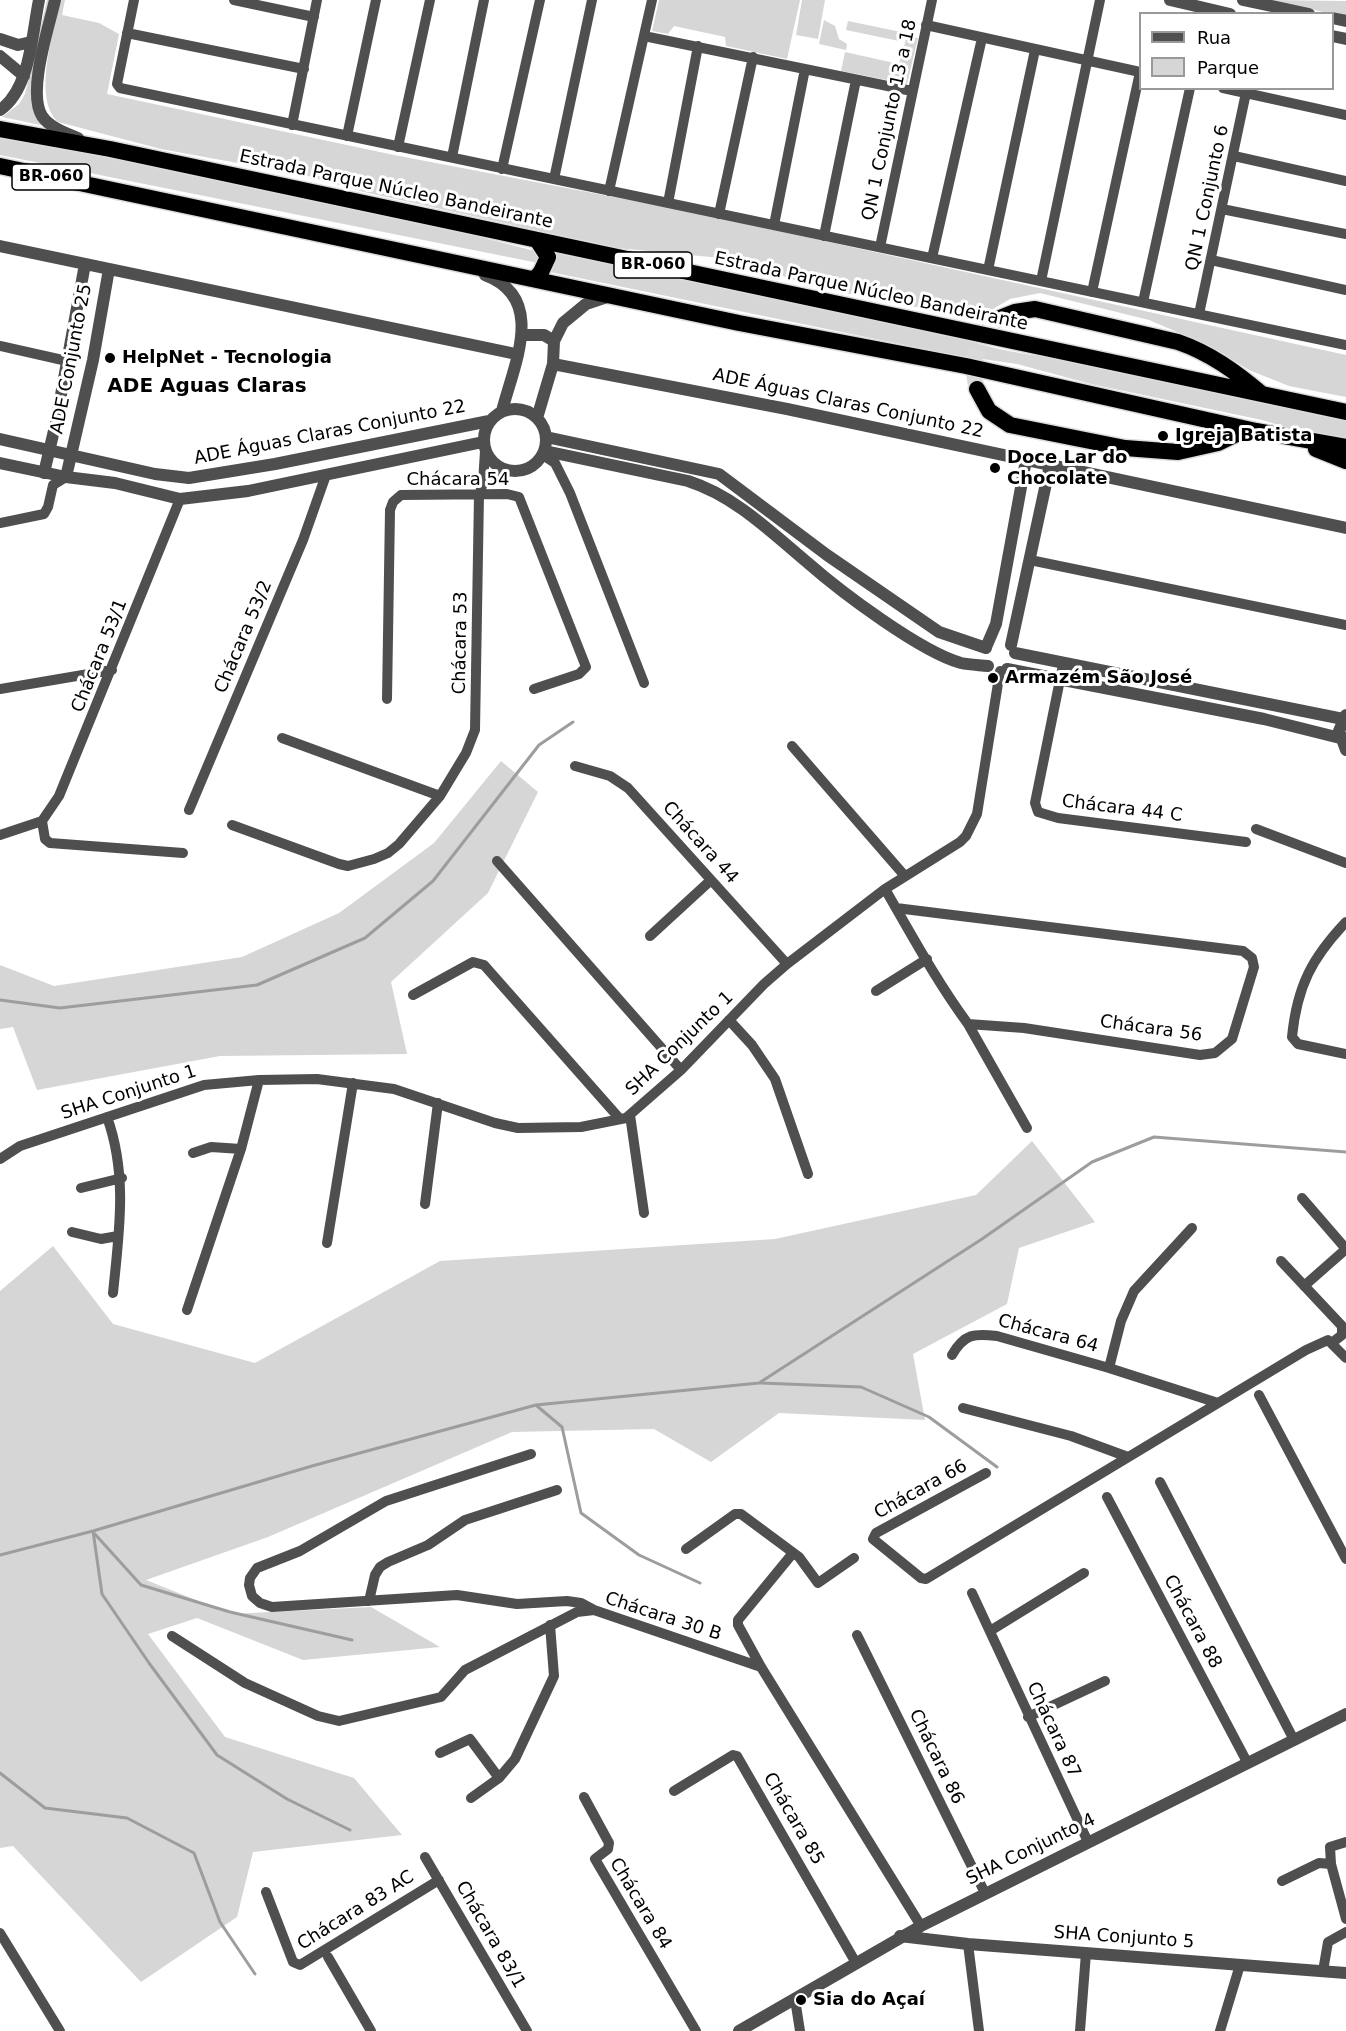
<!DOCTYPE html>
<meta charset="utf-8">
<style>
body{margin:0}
#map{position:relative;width:1346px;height:2031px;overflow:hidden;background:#fff;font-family:"DejaVu Sans",sans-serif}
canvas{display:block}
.legend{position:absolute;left:1139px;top:12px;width:195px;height:78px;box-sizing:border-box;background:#fff;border:2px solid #999;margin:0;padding:8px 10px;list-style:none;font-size:18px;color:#000}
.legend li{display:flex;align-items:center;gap:12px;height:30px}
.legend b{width:30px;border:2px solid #999}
</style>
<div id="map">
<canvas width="1346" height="2031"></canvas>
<ul class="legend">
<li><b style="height:8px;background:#4f4f4f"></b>Rua</li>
<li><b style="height:16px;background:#d6d6d6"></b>Parque</li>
</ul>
</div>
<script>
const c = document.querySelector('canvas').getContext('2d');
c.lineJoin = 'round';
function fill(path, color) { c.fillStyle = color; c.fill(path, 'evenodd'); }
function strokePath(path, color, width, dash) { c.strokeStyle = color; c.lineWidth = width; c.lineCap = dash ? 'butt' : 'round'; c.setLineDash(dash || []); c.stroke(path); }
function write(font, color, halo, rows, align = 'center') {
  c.font = font + ' "DejaVu Sans",sans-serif'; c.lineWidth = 6; c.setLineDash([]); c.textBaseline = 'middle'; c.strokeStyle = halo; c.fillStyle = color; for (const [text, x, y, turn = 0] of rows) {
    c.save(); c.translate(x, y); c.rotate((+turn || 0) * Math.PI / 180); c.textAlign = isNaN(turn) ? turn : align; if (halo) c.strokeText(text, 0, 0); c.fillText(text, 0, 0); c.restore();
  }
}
fill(new Path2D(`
 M47 0H52L37 73 45 126 2 117 19 104 25 94Z
 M60 0H65L62 15 99 23 119 34 107 94 394 155 682 210 1346 355V397L1289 386 1249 370 1210 346 1149 320 1040 293 1010 299 976 319 841 292 790 279 769 270 721 258 617 248 364 192 308 176 161 149 58 122C32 97 54 33 60 0Z
 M659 0H800L787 59 726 46 725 37 674 26 668 34 652 31Z
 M802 0H825L818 39 796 35Z
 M1269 0 1346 1V17Z
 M824 20 835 26 839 39 847 44 846 50 819 44Z
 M848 21 901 32 899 41 846 30Z
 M907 36 918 38 907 84 841 71 845 52 899 64Z
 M0 133 401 217 535 251 539 253 538 263 0 155Z
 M554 251 952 334C1000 355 1056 357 1108 365 1188 377 1267 396 1346 411V445L1262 420 1091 384 1017 364 948 354 550 272 555 262Z
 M501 761 538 792 488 893 391 982 407 1054 220 1056 37 1090 13 1027 0 1029V965L54 986 242 957 339 913 434 843Z
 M1032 1141 1095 1222 1019 1248 1007 1304 913 1354 925 1420 779 1413 711 1462 654 1429 512 1432 268 1537 146 1580 231 1614 371 1607 440 1647 303 1660 197 1618 148 1634 225 1737 354 1778 402 1835 253 1852 237 1917 141 1982 13 1846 0 1848V1291L53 1246 113 1324 255 1363 440 1261 775 1239 976 1195Z`), '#d6d6d6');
strokePath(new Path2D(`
 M0 1000 60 1008 257 985 365 938 433 881 539 745 573 722
 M761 1383 861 1387 929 1417 997 1467
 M537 1406 562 1427 581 1513 639 1555 700 1583
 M93 1531 102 1594 149 1663 217 1755 287 1799 350 1830
 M93 1532 141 1585 230 1612 352 1640
 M0 1555 93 1531 312 1466 536 1405 759 1383 982 1239 1092 1162 1154 1137 1346 1152
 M0 1773 45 1808 127 1818 194 1853 220 1922 255 1974`), '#9d9d9d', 3);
strokePath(new Path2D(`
 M977 389C969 361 977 336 1000 318`), '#d9d9d9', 16, [16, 8]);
const trunk = new Path2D(`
 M0 129 110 149 1346 412
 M0 166 739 323 966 366 1256 431 1346 447
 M535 279 541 272 548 257 537 240
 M1000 318 1015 312 1035 309 1178 342C1210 353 1236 372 1262 394
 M977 389 989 411 1010 425 1125 448 1178 452 1218 443 1247 429
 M1316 449 1346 461`);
strokePath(trunk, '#dbdbdb', 19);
strokePath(new Path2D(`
 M134 0 117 84 120 88 1346 345
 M234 0 314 17
 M926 25 1140 72
 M127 33 304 69
 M644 36 912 91
 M1223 88 1346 115
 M292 125 317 0
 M347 136 376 0
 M398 147 430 0
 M1234 156 1346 181
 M452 157 484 0
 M502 169 540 0
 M554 179 592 0
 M609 191 652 0
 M668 203 698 46
 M1222 209 1346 234
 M719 214 753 57
 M774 225 805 69
 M824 236 856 80
 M880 247 932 0
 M932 258 982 38
 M1211 260 1346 290
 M988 270 1035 50
 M1041 281 1100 0
 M1092 292 1140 72
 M1143 302 1190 88
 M1199 314 1247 88
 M0 346 67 361
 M543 455 555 463 570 493 644 683
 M483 483 510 471
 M0 523 44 514 48 507 53 485 66 477
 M1030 560 1346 625
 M1063 665 1035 803 1038 812 1058 818 1246 842
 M0 689 112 670
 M387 699 390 510 393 502 401 495 507 494 519 497 586 667 579 674 534 689
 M282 738 440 796
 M792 746 904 875
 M575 766 610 776 628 788 787 964
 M189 810 303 540 326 475
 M42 821 59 796 180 499
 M42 821 45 839 50 843 183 853
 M232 825 339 864 348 866 374 859 388 853 399 844 440 796 466 753 475 730 479 495 483 483 485 451
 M1256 829 1346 863
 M0 835 42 821
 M497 861 681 1070
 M885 889C911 934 937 982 968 1024L1024 1028 1200 1055 1215 1053 1232 1039 1254 967 1252 958 1243 951 896 908
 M1346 922C1312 958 1297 986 1292 1037L1298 1044 1346 1054
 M650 936 711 880
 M876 991 927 959
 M413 995 473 962 484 965 620 1119
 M729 1020 752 1045 775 1079 808 1174
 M968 1024 1027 1128
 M630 1115 644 1213
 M107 1117C128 1175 119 1233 113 1293
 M193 1153 211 1147 241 1149
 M0 1159 20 1146 204 1085 259 1080 317 1079 394 1089 495 1123 518 1128 581 1127 626 1118 681 1070 764 984 787 964 885 889 960 842 966 836 977 814 1000 671
 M81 1188 122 1178
 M1302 1198 1346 1249 1304 1286
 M425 1204 438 1103
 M72 1232 101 1239 118 1236
 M327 1243 353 1083
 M1281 1261 1342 1326V1335L1333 1342
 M187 1310 241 1149 259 1080
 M952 1355C964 1334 974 1333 997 1336L1109 1368 1218 1403
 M1109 1368 1121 1321 1134 1291 1192 1228
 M1259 1395 1346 1559
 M963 1408 1071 1436 1128 1457
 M531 1454 386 1501 300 1551 257 1568 250 1578 249 1585 252 1596 260 1603 272 1607 457 1595 517 1604 567 1601 581 1603 594 1610
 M986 1473 876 1533 873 1539 921 1578 926 1579 1306 1350 1328 1340 1346 1358
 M1160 1482 1294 1740
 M1107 1497 1247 1762
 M686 1549 735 1514H741L799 1557 818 1583 854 1558
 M793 1553 738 1620V1625L761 1667 921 1926
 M972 1593 1088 1842
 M369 1601 375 1575 380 1567 388 1562 428 1545 465 1520 557 1490
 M990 1631 1084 1573
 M857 1635 985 1893
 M172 1636 245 1683 318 1716 339 1721 441 1697 465 1670 577 1612 594 1610 761 1667
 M1028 1717 1105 1681
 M440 1753 470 1739 499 1778
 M674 1791 733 1755 737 1756 856 1963
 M584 1797 609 1843 608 1849 595 1859 696 2031
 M471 1798 499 1778 515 1759 554 1676 550 1625
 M425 1857 527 2031
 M1331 1864 1330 1847 1346 1842
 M1282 1881 1319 1863 1331 1864 1346 1919
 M266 1892 293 1962 300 1965 439 1880
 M0 1933 60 2031
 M968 1944 979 2031
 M328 1957 371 2031
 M1323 1971 1328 1942 1346 1932
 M795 1999 800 2031
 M1080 2031 1086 1953
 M1220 2031 1240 1965`), '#4f4f4f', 10);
strokePath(new Path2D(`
 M55 0C49 27 27 92 42 116 49 127 65 133 78 138
 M1170 0 1230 14
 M1243 0 1309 14
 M1332 18 1346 21
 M1332 36 1346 39
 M0 39 18 45 31 42
 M0 56 24 76
 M0 110C30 90 32 34 39 0
 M0 246 516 354
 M485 275C547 298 514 364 502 411
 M522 335H544L554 341
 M553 364 787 409 1346 528
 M484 440a31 31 0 1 1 62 0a31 31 0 1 1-62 0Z
 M537 418 553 364 554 341 563 323 586 304 610 296
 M546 437 719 474 827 555 939 632 986 648
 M0 439 155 474 189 478 275 464 489 421
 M545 451 688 481C735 496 771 532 808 563 841 592 921 652 961 663 970 665 980 665 988 666
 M0 463 66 477 115 483 180 499 248 491 483 442
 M44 473 56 422 85 264
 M66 477 93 360 109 269
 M987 645 996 624 1026 460
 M1011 645 1050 465
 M1015 653 1343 719
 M1007 669 1264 719 1340 738
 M1346 715 1339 731 1346 750
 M900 1936 968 1944 1346 1973
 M739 2031 921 1926 1346 1714`), '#4f4f4f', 12);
strokePath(trunk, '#000', 16);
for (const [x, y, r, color] of [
 [110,358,6,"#000"],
 [1163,436,6,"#000"],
 [995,468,6,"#000"],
 [993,678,6,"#000"],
 [801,2000,6,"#000"]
]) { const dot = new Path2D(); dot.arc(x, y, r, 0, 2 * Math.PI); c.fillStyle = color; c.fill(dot); strokePath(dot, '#fff', 2); }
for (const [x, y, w] of [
 [51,177,78],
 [653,265,78]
]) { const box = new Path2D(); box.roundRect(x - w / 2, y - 13, w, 26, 4.5); c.fillStyle = '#fff'; c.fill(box); strokePath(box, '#000', 1.5); }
write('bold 16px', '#000', null, [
 ["BR-060",51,177],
 ["BR-060",653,265]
]);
write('18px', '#000', '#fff', [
 ["QN 1 Conjunto 13 a 18",890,120,-78],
 ["Estrada Parque Núcleo Bandeirante",396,190,12],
 ["QN 1 Conjunto 6",1208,198,-78],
 ["Estrada Parque Núcleo Bandeirante",871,292,12],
 ["ADE Conjunto 25",72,359,-79],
 ["ADE Águas Claras Conjunto 22",848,404,12],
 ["ADE Águas Claras Conjunto 22",330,433,-11],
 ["Chácara 54",458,480],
 ["Chácara 53/2",244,637,-67],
 ["Chácara 53",461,643,-89],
 ["Chácara 53/1",100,656,-68],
 ["Chácara 44 C",1122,809,7],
 ["Chácara 44",700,843,48],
 ["Chácara 56",1151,1029,8],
 ["SHA Conjunto 1",680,1044,-44],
 ["SHA Conjunto 1",129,1093,-18],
 ["Chácara 64",1048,1334,15],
 ["Chácara 66",921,1490,-29],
 ["Chácara 30 B",663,1617,18],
 ["Chácara 88",1192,1622,62],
 ["Chácara 87",1053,1730,65],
 ["Chácara 86",936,1757,64],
 ["Chácara 85",793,1819,60],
 ["SHA Conjunto 4",1031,1850,-26],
 ["Chácara 84",640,1904,59],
 ["Chácara 83 AC",356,1911,-32],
 ["Chácara 83/1",490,1935,60],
 ["SHA Conjunto 5",1124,1938,4]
]);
write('bold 18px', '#000', '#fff', [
 ["HelpNet - Tecnologia",122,358],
 ["Igreja Batista",1175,436],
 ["Doce Lar do",1007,458],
 ["Chocolate",1007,479],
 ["Armazém São José",1005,678],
 ["Sia do Açaí",813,2000]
], 'left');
write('bold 20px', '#000', '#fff', [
 ["ADE Aguas Claras",207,387]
]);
</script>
